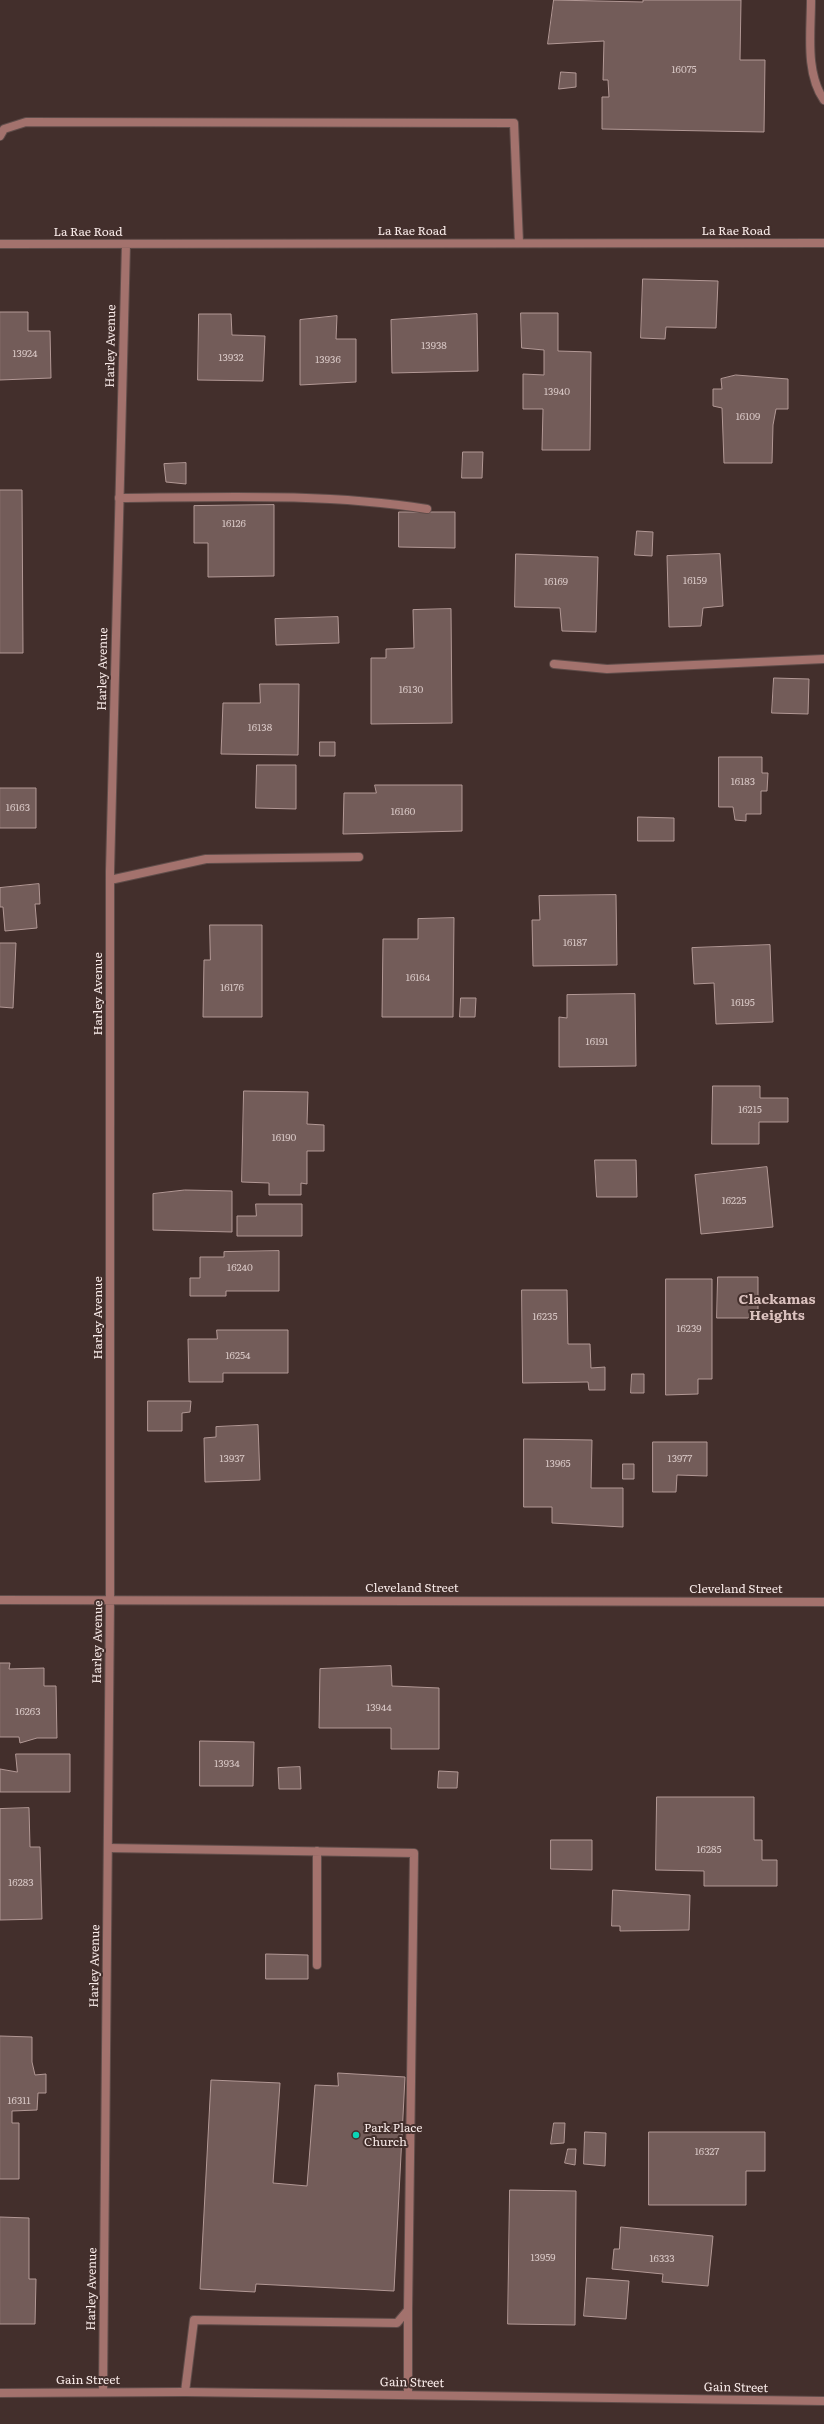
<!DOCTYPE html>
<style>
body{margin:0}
canvas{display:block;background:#432f2c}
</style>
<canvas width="824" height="2424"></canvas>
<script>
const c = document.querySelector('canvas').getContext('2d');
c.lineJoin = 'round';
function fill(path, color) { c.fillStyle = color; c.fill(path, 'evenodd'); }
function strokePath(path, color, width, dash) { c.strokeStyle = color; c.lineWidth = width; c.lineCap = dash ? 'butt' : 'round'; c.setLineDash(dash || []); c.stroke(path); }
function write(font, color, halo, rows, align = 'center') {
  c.font = font + ' Literata,serif'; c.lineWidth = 4; c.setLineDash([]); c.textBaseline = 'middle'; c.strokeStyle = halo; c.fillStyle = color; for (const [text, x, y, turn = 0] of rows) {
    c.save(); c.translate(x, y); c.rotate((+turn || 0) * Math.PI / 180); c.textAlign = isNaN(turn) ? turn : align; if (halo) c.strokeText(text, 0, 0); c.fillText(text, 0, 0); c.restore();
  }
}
const building = new Path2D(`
 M554 0 643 2V0H741L740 60H765L764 132 602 129V97H609L608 80H603L604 41 548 44Z
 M561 72 576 73V87L559 89Z
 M643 279 718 281 716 328 666 327 665 339 641 338Z
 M0 312H28V331H50L51 378 0 380Z
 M521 313H558V351L591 352 590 450H542L543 409H523V374L544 375V350L522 348Z
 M199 314H231L232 335 265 336 263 381 198 380Z
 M477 314 478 371 392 373 391 320Z
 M337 316 336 339H356V382L300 385V320Z
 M736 375 788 379V409H776L773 425 772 463H724L722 408 713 406V389H722L721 379Z
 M463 452H483L482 478H462Z
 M186 463V484L166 482 164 464Z
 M0 490H22L23 653H0Z
 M274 505V576L208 577V543H194V506Z
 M399 512H455V548L399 547Z
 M637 531 653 532 652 556 635 555Z
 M516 554 598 557 596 632 562 631 560 608 515 607Z
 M720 554 723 606 703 608 701 626 669 627 667 556Z
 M451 609 452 723 371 724V658H386V649L414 648 413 610Z
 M338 617 339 643 276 645 275 619Z
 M774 678 809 679 808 714 772 713Z
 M260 684H299L298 755 221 754 223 703H260Z
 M320 742H335V756H320Z
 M719 757H762V773H768L767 791H761V814H746V821L735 820 733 807H719Z
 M257 765H296V809L256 808Z
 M375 785H462V831L343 834 344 793H376Z
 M0 788H36V828H0Z
 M638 817 674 818V841H638Z
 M39 884 40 904H35L37 928 5 931 3 907H0V888Z
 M616 895 617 965 533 966 532 920H540L539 896Z
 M454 918 453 1017H382L383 939H418V919Z
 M210 925H262V1017H203L204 960H210Z
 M0 943H16L13 1008 0 1007Z
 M770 945 773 1022 716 1024 714 983 694 984 692 948Z
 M635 994 636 1066 559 1067V1017L567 1018V995Z
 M461 998H476L475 1017H460Z
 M713 1086H760V1098H788V1122H759V1144H712Z
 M244 1091 308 1092 307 1124 324 1125V1151H307V1184L301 1183V1195H269V1183L242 1182Z
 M595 1160H636L637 1197H597Z
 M767 1167 773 1227 701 1234 695 1175Z
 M185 1190 232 1191V1232L153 1230V1194Z
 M256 1204H302V1236H237V1216H256Z
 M279 1251V1291H226V1296H190V1278H200V1257H224V1252Z
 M718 1277H758V1318H717Z
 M666 1279H712V1379H698V1394L666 1395Z
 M522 1290H567L568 1344H590L591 1368 605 1367V1390H589L588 1382 523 1383Z
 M217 1330H288V1373H223V1382H189L188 1339H217Z
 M632 1374H644V1393H631Z
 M148 1401H191L190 1412 182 1413V1431H148Z
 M258 1425 260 1480 205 1482 204 1438 216 1437V1427Z
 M524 1439 592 1440 591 1488H623V1527L552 1523V1507H524Z
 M653 1442H707V1476L677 1475 676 1492H653Z
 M623 1464H634V1479H623Z
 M0 1663H10L9 1669 44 1668V1686H56L57 1738H37L20 1743 19 1737H0Z
 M391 1666 392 1686 439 1688V1749H391V1728H319L320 1669Z
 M200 1741 254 1742 253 1786H200Z
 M16 1754H70V1792H0V1769L17 1772Z
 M300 1767 301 1789H279L278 1768Z
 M439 1771 458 1772 457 1788H438Z
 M657 1797H754V1840H762V1860H777V1886H704V1871L656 1870Z
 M29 1808 30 1847H40L42 1919 0 1920V1809Z
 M551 1840H592V1870L551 1869Z
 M613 1890 690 1895 689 1930 620 1931V1926H612Z
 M266 1954 308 1955V1979H266Z
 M0 2036 32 2037V2062L35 2075 46 2074V2093H38L37 2110 12 2111V2123H19V2179H0Z
 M338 2073 405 2077 394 2291 256 2284 255 2292 200 2289 211 2080 280 2083 273 2183 307 2186 315 2085 338 2086Z
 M554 2123H565L564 2143 551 2144Z
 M585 2132 606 2133 605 2166 584 2164Z
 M649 2132H765V2171H746V2205H649Z
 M568 2149H576L575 2165 565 2163Z
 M510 2190 576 2191 575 2325 508 2324Z
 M0 2217 29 2218V2279H36L35 2324H0Z
 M621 2227 713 2236 708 2286 662 2282 663 2274 612 2269 614 2249H619Z
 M587 2278 629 2281 626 2319 584 2316Z`);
fill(building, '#735c59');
strokePath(building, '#b29895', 1);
const service = new Path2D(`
 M811 0C811 32 805 73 824 100
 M0 136 4 129 26 122 514 123 519 243
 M119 498C222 497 326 493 427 509
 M554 664 607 669 824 659
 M110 880 206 859 359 857
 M108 1848 414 1853 408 2310 397 2323 194 2320 185 2392
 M317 1965V1851
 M408 2395V2310`);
const minor = new Path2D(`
 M0 244 824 243
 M0 1600 824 1602
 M103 2392 110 1599V871L126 244
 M0 2393 185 2392 824 2401`);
strokePath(service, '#604d4a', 10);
strokePath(minor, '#604d4a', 10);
strokePath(service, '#a3726d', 8);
strokePath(minor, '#a3726d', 8);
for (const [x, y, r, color] of [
 [356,2135,4,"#0bd5b5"]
]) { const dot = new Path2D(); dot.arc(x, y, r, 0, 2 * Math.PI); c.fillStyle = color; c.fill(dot); strokePath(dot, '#432f2c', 1.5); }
write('10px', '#d7c6c4', null, [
 ["16075",684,70],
 ["13938",434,346],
 ["13924",25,354],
 ["13932",231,358],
 ["13936",328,360],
 ["13940",557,392],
 ["16109",748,417],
 ["16126",234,524],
 ["16159",695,581],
 ["16169",556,582],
 ["16130",411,690],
 ["16138",260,728],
 ["16183",743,782],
 ["16163",18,808],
 ["16160",403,812],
 ["16187",575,943],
 ["16164",418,978],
 ["16176",232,988],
 ["16195",743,1003],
 ["16191",597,1042],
 ["16215",750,1110],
 ["16190",284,1138],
 ["16225",734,1201],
 ["16240",240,1268],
 ["16235",545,1317],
 ["16239",689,1329],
 ["16254",238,1356],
 ["13937",232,1459],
 ["13977",680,1459],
 ["13965",558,1464],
 ["13944",379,1708],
 ["16263",28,1712],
 ["13934",227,1764],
 ["16285",709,1850],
 ["16283",21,1883],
 ["16311",19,2101],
 ["16327",707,2152],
 ["13959",543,2258],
 ["16333",662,2259]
]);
write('12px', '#f8eae8', '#432f2c', [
 ["La Rae Road",412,231],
 ["La Rae Road",736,231],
 ["La Rae Road",88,232],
 ["Harley Avenue",111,346,-89],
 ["Harley Avenue",103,669,-89],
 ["Harley Avenue",98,994,-90],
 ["Harley Avenue",98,1318,-90],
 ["Cleveland Street",412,1588],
 ["Cleveland Street",736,1589],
 ["Harley Avenue",98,1642,-89],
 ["Harley Avenue",95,1966,-89],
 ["Harley Avenue",92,2289,-89],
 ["Gain Street",88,2380],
 ["Gain Street",412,2383,1],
 ["Gain Street",736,2388,1]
]);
write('12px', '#f8eae8', '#432f2c', [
 ["Park Place",364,2128],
 ["Church",364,2142]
], 'left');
write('bold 14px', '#dbc1be', '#432f2c', [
 ["Clackamas",777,1300],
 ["Heights",777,1316]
]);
</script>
